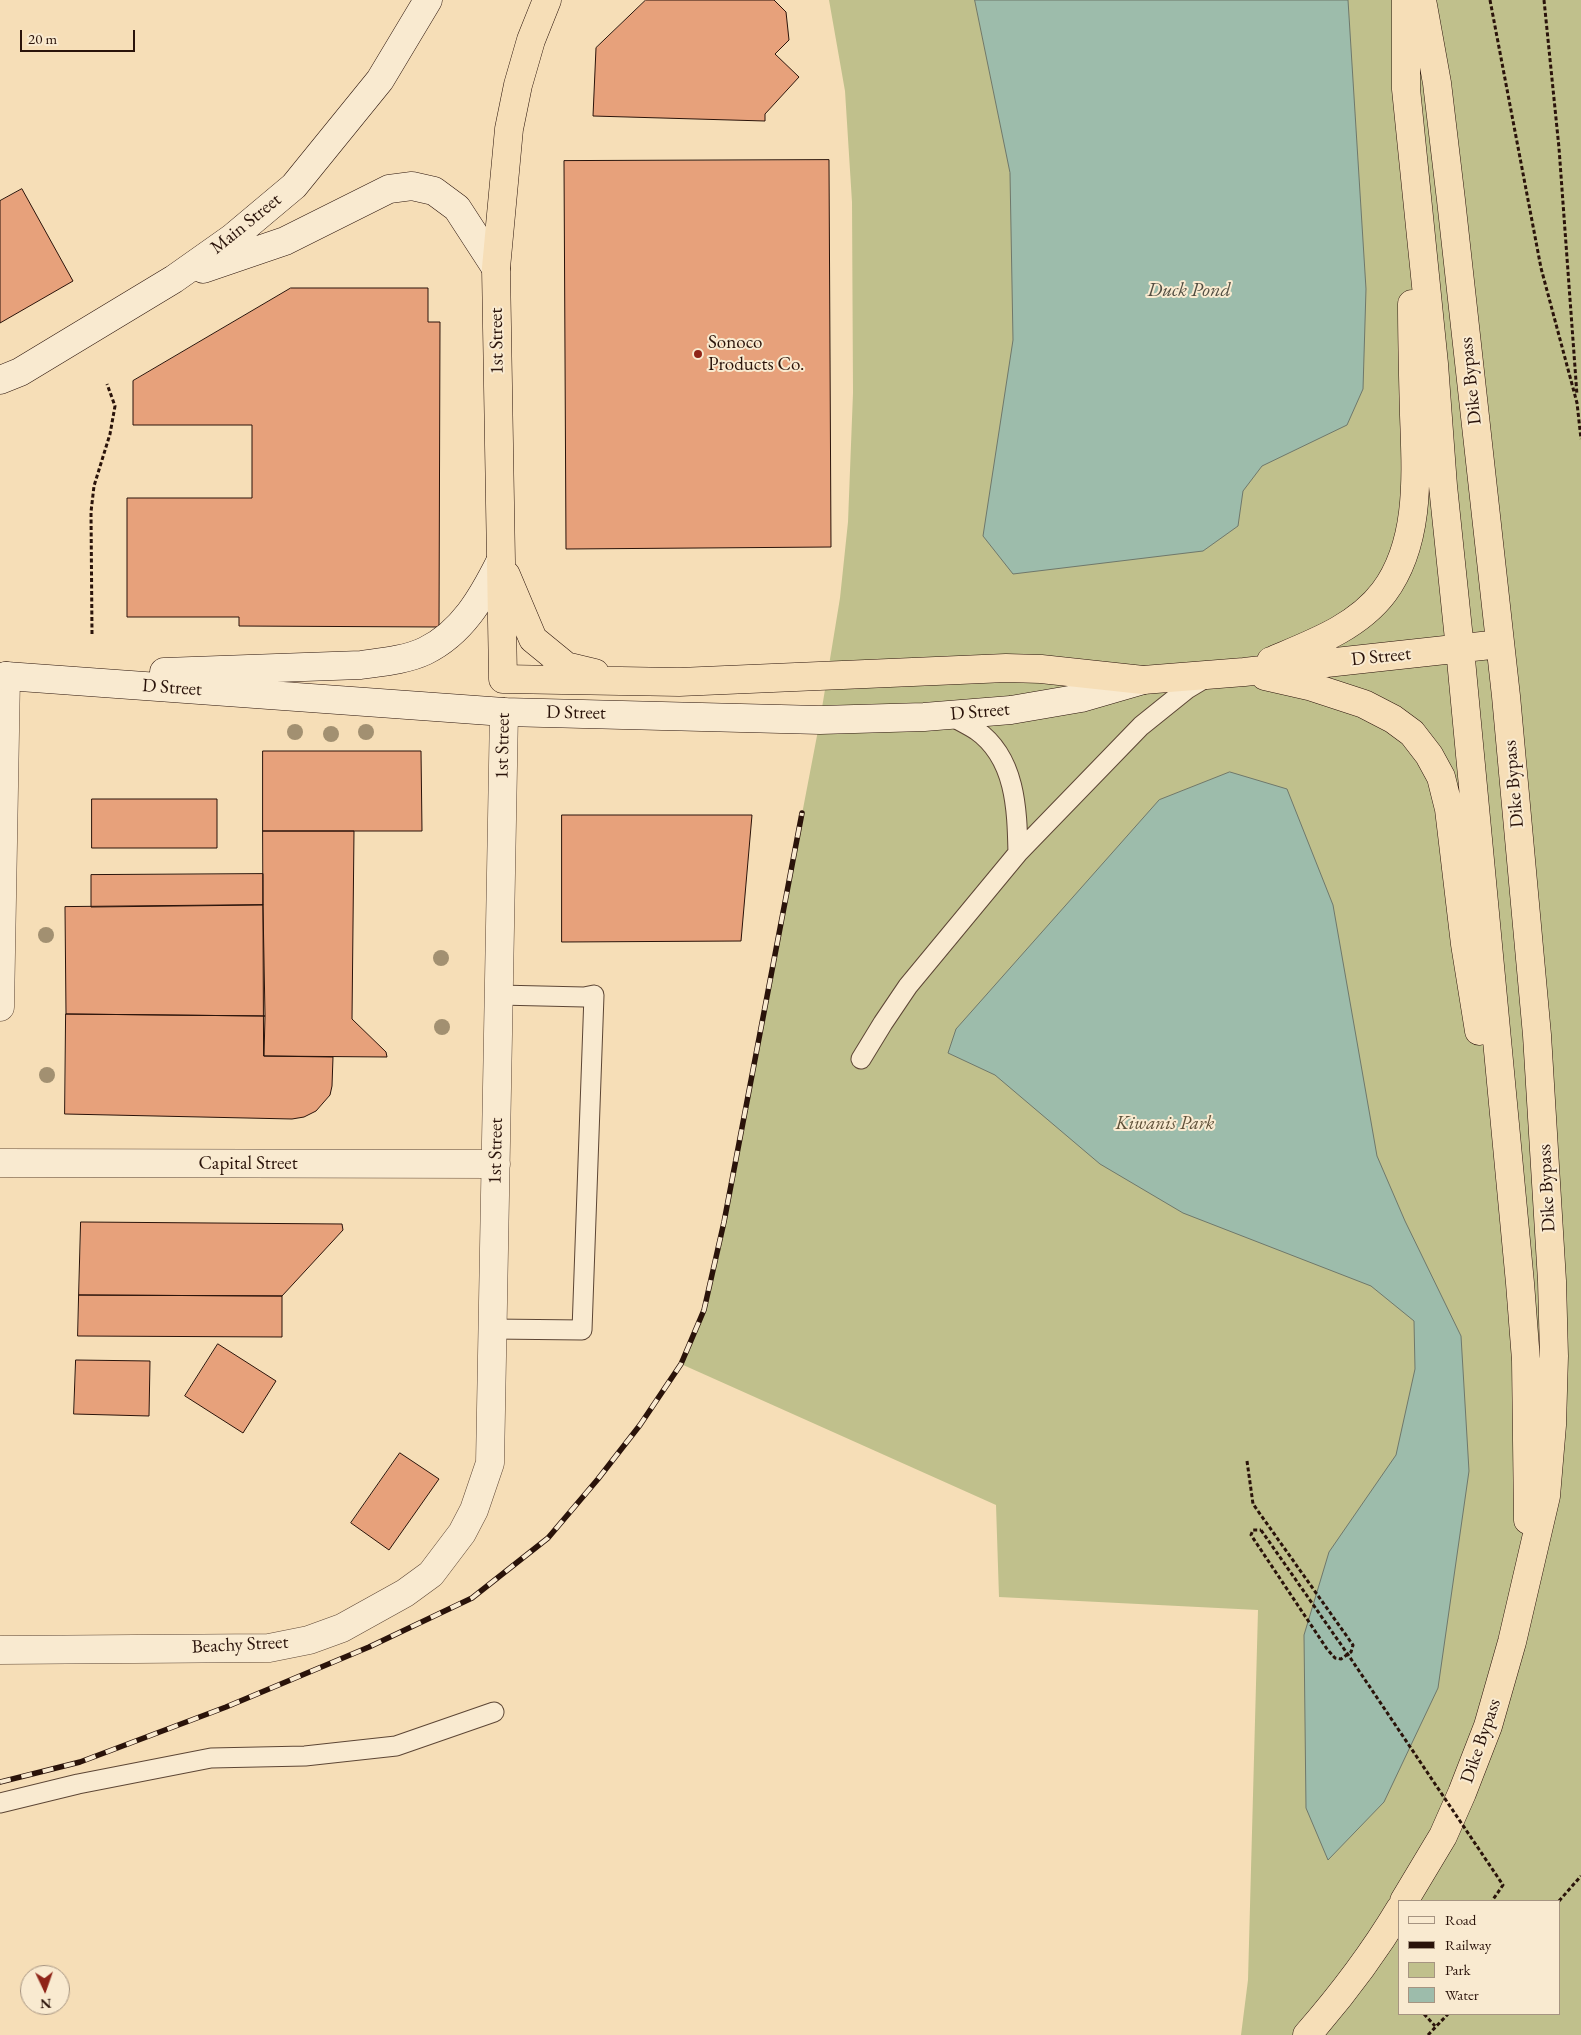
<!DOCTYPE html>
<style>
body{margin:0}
#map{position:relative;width:1581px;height:2035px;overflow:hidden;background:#f6deb7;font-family:"EB Garamond",serif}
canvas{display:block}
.legend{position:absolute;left:1398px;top:1900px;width:162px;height:115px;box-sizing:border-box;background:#f9ead0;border:1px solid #a69481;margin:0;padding:6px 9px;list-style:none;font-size:15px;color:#2a130a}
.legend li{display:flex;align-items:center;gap:10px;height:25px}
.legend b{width:25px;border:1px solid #a69481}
.north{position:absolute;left:20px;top:1965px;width:50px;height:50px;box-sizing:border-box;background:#f9ead0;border:1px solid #a69481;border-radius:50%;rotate:177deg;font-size:14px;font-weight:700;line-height:20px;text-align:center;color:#2a130a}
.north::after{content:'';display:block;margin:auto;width:18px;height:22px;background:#8f2418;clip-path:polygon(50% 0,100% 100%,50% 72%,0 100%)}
.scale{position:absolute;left:20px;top:30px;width:115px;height:22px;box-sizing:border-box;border:2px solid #2a130a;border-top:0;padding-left:6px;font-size:15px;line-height:18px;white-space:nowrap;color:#2a130a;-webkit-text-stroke:4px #f9ead0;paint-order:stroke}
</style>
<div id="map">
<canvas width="1581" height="2035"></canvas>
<ul class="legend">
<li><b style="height:6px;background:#f9ead0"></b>Road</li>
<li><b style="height:6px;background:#2a130a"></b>Railway</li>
<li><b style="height:14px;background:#c0c08c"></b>Park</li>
<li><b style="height:14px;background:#9dbcab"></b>Water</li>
</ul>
<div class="north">N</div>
<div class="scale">20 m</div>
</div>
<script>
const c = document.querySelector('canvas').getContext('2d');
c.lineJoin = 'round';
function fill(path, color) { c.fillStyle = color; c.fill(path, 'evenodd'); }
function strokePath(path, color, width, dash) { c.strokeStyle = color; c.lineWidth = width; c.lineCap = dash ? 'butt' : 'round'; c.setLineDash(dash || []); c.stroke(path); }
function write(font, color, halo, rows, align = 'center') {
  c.font = font + ' "EB Garamond",serif'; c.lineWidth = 4; c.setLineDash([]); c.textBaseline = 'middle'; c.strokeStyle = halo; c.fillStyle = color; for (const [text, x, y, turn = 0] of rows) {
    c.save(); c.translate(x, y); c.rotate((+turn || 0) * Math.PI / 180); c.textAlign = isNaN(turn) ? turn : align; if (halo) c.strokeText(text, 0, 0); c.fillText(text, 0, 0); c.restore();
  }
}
fill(new Path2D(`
 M829 0H1581V2035H1241L1248 1980 1258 1610 999 1597 996 1505 681 1364 704 1310 724 1222 820 720 840 598 848 522 853 393 852 202 845 91ZM1400 1901H1560V2014H1400Z`), '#c0c08c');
const water = new Path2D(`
 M975 0H1348L1366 289 1363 389 1347 425 1262 466 1243 491 1238 526 1203 551 1013 574 983 536 1013 340 1010 173Z
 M1230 772 1287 789 1333 905 1377 1156 1405 1221 1461 1336 1469 1471 1438 1688 1384 1802 1328 1860 1306 1808 1304 1635 1329 1552 1396 1455 1415 1369 1414 1321 1371 1286 1183 1213 1100 1164 995 1075 948 1053 956 1029 1159 800Z`);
fill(water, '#9dbcab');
strokePath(water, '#6f786b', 1);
const building = new Path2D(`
 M646 0H774L786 12 789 40 775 54 799 77 765 114V121L593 116 596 48Z
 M829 160 831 547 566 549 564 161Z
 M22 189 73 281 0 323V201Z
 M291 288H428V322H440L439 627 239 626V617H127V498H252V425H133V381Z
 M263 751H421L422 831H263Z
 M92 799H217V848H92Z
 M562 815H752L741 941 562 942Z
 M263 831H354L352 1019 386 1052 387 1057 264 1056Z
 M263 874V905L91 907V875Z
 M263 905 265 1016 66 1014 65 907Z
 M66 1014 265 1016 264 1056 333 1057 332 1086 330 1095 316 1111 304 1117 292 1119 65 1114Z
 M81 1222 342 1224 343 1230 282 1296 79 1295Z
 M79 1295 282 1296V1337L78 1336Z
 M218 1344 276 1381 243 1433 185 1396Z
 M76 1360 150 1361 149 1416 74 1414Z
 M400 1453 439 1479 389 1550 351 1523Z`);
fill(building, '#e7a17b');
strokePath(building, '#2a130a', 1);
const lane = new Path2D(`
 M949 715C958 720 968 725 976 730 1016 758 1017 809 1018 853
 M861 1059 883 1023 908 986 1018 853 1141 726 1187 689 1207 677
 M493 1329 582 1330 594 995 584 997 499 995
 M0 1803 78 1784 211 1758 305 1756 396 1746 494 1712`);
const street = new Path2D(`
 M0 1007 6 676
 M0 1163 496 1164
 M0 1650 269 1648 309 1640 342 1628 405 1593 431 1574 462 1533 474 1510 490 1463 504 712`);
const secondary = new Path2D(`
 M203 269 285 241 389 189 412 186 434 191 457 208 496 268
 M0 380 20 372 174 279 232 238 294 186 380 80 428 0
 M164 672 361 665C382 662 406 660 425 651 462 633 482 598 500 562
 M6 676 504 712 820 720 924 717 1011 710 1081 698 1143 680`);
const highway = new Path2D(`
 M547 0 531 40 518 85 509 129 496 268 503 679 679 682 1006 668 1041 669 1143 680 1244 672 1500 644
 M1406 0V89L1434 364 1443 486 1460 649 1520 1283 1526 1360 1528 1520
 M506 575 533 639 566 666 595 673
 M1271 661C1311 644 1357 628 1384 592 1421 542 1416 474 1414 415 1413 378 1412 341 1412 304
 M1265 676 1309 686 1364 704 1393 719 1412 733 1429 755 1441 777 1449 809 1465 944 1479 1031
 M1404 1901 1443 1836 1462 1793 1488 1726 1512 1642 1546 1496 1552 1425 1554 1356 1552 1281 1537 1035 1506 696 1451 200 1437 83 1422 0
 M1307 2035C1342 1995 1373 1954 1400 1909`);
strokePath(lane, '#5d4635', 21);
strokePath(street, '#5d4635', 29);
strokePath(secondary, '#2a130a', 29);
strokePath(highway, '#2a130a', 29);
strokePath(new Path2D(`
 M1490 0 1541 268 1577 403 1581 439
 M1544 0 1559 148 1577 395
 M92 634 91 512 94 486 110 434 115 406 107 384
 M1247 1461 1253 1504 1353 1645 1351 1652 1341 1659 1335 1658 1327 1649 1251 1535 1253 1530H1261
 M1559 1901 1581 1876
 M1424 2014 1435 2026
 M1428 2035 1448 2014`), '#2a130a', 3, [4, 2.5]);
strokePath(lane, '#f9ead0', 19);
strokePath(street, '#f9ead0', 28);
strokePath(secondary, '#f9ead0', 28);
strokePath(highway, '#f6deb7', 28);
const rail = new Path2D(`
 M0 1782 80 1762 226 1707 369 1647 472 1598 548 1538 598 1479 640 1425 681 1364 704 1310 724 1222 802 813`);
strokePath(rail, '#2a130a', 5.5);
strokePath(rail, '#f9ead0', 4, [11]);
strokePath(new Path2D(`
 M1261 1530 1349 1656 1503 1885 1492 1901`), '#2a130a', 3, [4, 2.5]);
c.fillStyle = '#a29071';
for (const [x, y] of [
 [295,732],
 [366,732],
 [331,734],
 [46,935],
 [441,958],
 [442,1027],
 [47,1075]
]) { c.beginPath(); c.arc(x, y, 8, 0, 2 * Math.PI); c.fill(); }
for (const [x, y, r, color] of [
 [698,354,5,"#8f2418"]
]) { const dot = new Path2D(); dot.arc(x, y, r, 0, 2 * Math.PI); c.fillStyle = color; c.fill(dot); strokePath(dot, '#f9ead0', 2); }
write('19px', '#2a130a', '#f9ead0', [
 ["Main Street",246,224,-39],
 ["1st Street",497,341,-91],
 ["Dike Bypass",1471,381,-96],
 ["D Street",1381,657,-6],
 ["D Street",172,688,4],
 ["D Street",980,712,-5],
 ["D Street",576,713,1],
 ["1st Street",503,746,-89],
 ["Dike Bypass",1514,784,-95],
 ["1st Street",496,1151,-89],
 ["Capital Street",248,1164],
 ["Dike Bypass",1547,1188,-93],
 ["Beachy Street",240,1645,-3],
 ["Dike Bypass",1481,1741,-71]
]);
write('19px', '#2a130a', '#f9ead0', [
 ["Sonoco",708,343],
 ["Products Co.",708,365]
], 'left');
write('italic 19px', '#5e5038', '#f9ead0', [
 ["Kiwanis Park",1165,1124]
]);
write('italic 20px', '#524e42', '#f9ead0', [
 ["Duck Pond",1189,291]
]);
</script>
